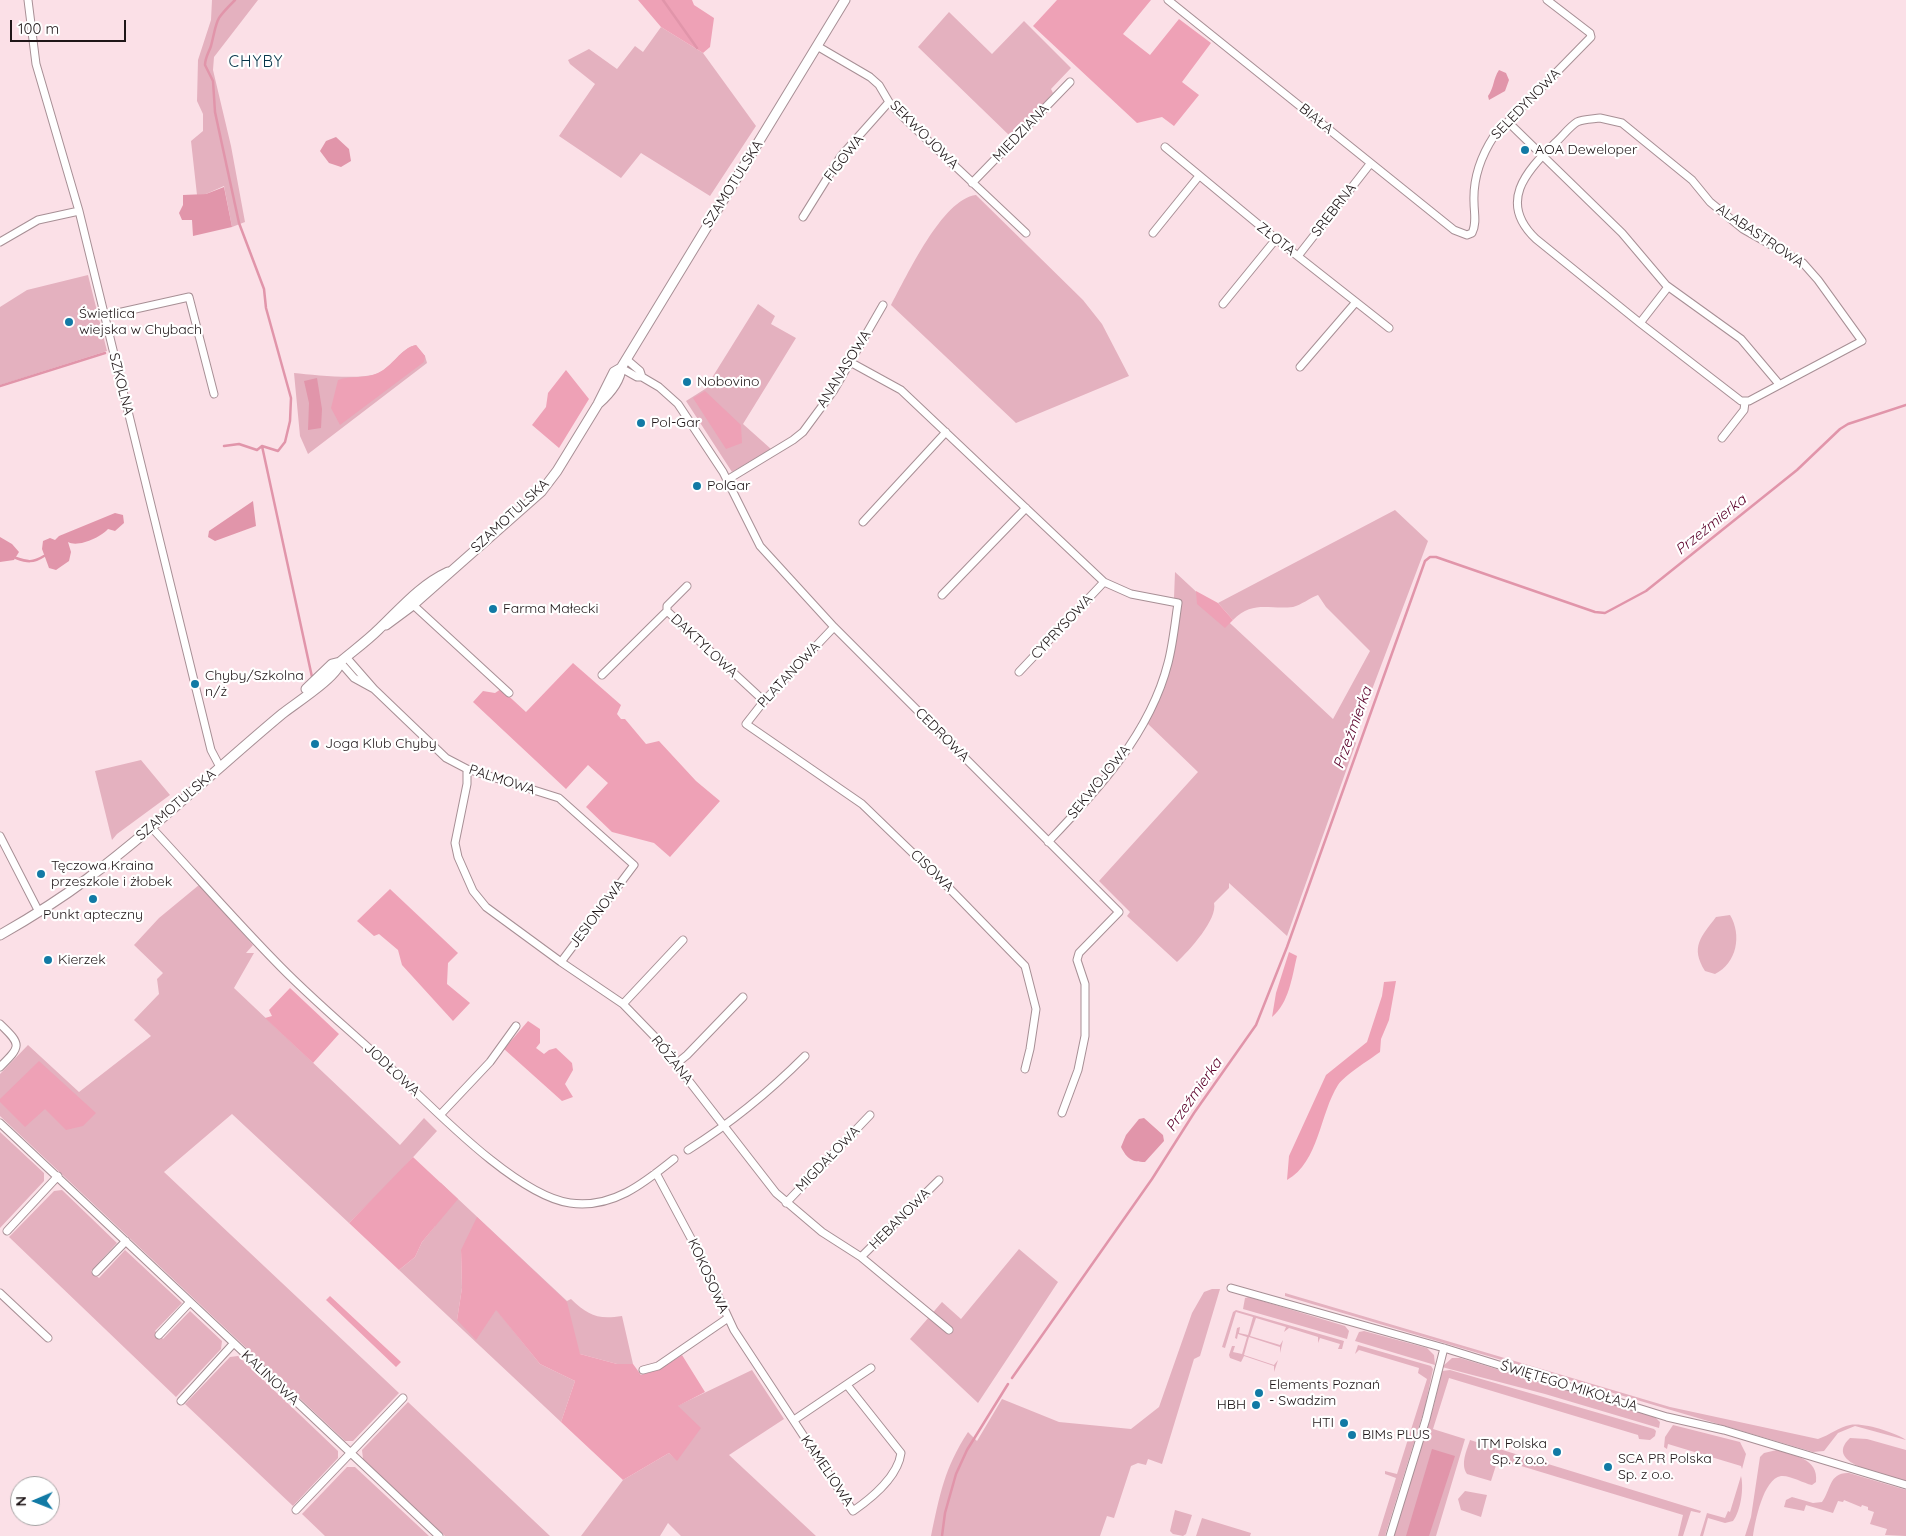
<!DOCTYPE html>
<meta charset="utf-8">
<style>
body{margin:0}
#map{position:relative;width:1906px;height:1536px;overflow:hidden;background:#fbe0e7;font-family:Quicksand,sans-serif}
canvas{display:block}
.north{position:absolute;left:10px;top:1476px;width:50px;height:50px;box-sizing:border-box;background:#fff;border:1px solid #a5a2a3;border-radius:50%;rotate:269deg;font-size:14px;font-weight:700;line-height:20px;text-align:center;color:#1f1618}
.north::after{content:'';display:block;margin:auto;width:18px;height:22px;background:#127aa5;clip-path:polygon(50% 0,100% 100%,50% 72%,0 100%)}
.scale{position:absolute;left:10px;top:20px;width:116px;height:22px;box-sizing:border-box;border:2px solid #1f1618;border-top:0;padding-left:6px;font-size:15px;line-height:18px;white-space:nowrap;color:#1f1618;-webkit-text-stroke:4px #fff;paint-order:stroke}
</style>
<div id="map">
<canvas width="1906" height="1536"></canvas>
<div class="north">N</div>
<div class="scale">100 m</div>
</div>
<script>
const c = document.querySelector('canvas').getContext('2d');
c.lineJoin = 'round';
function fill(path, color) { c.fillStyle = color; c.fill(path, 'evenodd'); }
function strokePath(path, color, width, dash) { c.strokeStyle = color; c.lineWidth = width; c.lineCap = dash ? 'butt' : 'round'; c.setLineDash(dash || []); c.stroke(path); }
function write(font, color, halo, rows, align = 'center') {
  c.font = font + ' Quicksand,sans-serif'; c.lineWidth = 4.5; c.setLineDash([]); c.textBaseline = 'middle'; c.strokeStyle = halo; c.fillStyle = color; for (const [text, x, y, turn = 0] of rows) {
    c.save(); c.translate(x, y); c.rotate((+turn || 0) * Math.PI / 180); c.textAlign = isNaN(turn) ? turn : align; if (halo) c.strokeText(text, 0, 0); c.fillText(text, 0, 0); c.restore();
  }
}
fill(new Path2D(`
 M212 0H258L214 57 213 70 231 146 245 222 232 227 224 186 206 194 197 195 191 141 203 131V114L197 101 198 60 211 20Z
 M949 12 992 54 1024 21 1071 68 1051 89 1053 93 1012 138 918 47Z
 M661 27 703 53 756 126 710 196 641 153 621 178 559 136 595 84 570 64 568 60 589 49 617 69 635 46 643 52Z
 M976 195 1083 300 1102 324 1129 376 1016 423 891 305C907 276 942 199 976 195Z
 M88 275 107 351 0 385V307L27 290Z
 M758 304 775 316 771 324 796 338 743 424 771 449 732 472 686 401 705 389Z
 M416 345 425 356 427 363 308 454 300 436 294 373C315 375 357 380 376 374 393 368 400 348 416 345Z
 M1395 510 1428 541 1353 740 1356 743 1287 936 1229 883V888L1214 903C1218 919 1189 951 1177 962L1127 916 1130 912 1099 881 1198 772 1147 723 1164 689 1172 658 1181 602 1174 598 1175 572 1333 719 1370 651 1326 607 1318 595C1310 598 1301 605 1293 607 1269 610 1253 600 1233 620L1218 603Z
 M141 760 170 795 117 834 112 840 95 771Z
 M199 885 253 945 246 953H254L234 988 400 1145 424 1118 437 1131 405 1166 441 1183 567 1301 571 1299C588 1315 597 1320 622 1316L633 1364H617L580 1354 461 1251 462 1288 457 1320 496 1309 540 1364 575 1381 561 1422 399 1270 415 1257 422 1242 435 1226 390 1182 349 1223 232 1114 164 1172 399 1393 353 1441H345L0 1116V1074L28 1045 79 1092 151 1036 134 1020 159 994 157 979 163 973 134 945 159 918Z
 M1730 915C1742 935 1737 963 1715 974L1705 971C1690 947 1701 937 1716 917Z
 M0 1132 44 1173V1181L0 1228Z
 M62 1190 117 1243 91 1271 99 1278 125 1250 182 1303 155 1331 163 1339 190 1311 222 1341 221 1349 176 1397 9 1237 54 1191Z
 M1019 1249 1058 1282 978 1403 910 1339 942 1302 961 1319Z
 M1212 1289H1220L1200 1356 1194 1359 1162 1464 1148 1459 1146 1465 1138 1463 1131 1466 1114 1518 1107 1516 1100 1536H931C940 1494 944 1469 968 1432L977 1441 1002 1399 1059 1422 1131 1429 1159 1407 1192 1313 1204 1292Z
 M1285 1293 1670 1407 1818 1439C1830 1435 1839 1427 1850 1425 1863 1422 1897 1433 1906 1440L1855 1426 1838 1433 1824 1451 1813 1452 1285 1296Z
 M1249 1297 1345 1326 1349 1331 1347 1339 1243 1309 1245 1298Z
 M1236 1310 1344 1341 1342 1349H1338L1340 1344 1320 1338 1318 1343V1337L1289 1328 1284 1332 1286 1327 1256 1318 1250 1336 1280 1345 1283 1340 1280 1353V1347L1249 1337 1244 1355 1274 1365 1278 1360 1274 1372V1366L1244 1356 1241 1362 1230 1358 1229 1355 1232 1346H1235L1233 1352 1242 1354 1247 1337 1238 1334 1237 1339 1235 1338 1237 1328 1240 1327 1239 1333 1248 1335 1253 1317 1236 1312 1225 1348 1222 1347 1233 1312Z
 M1364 1331 1427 1348 1434 1355 1435 1365 1355 1341 1359 1332Z
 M1358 1345 1431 1366 1433 1369 1425 1407 1385 1536H1378L1396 1478 1385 1474V1471L1397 1474 1427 1379 1418 1373 1419 1368 1359 1350 1355 1354Z
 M238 1356 338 1451V1458L293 1506 185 1404 230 1357Z
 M1452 1358H1460L1655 1417 1660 1422 1659 1428 1545 1394 1442 1367Z
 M752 1370 784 1419 729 1455 816 1536H681L668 1523 660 1536H581L623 1480 669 1453 677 1460V1406Z
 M1450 1370 1654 1429 1656 1431 1655 1436 1650 1440 1639 1439 1638 1435 1449 1378 1433 1429 1465 1439 1436 1536H1394L1434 1405 1442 1371Z
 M408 1402 550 1536H445L363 1459 362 1450Z
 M1673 1425 1740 1442 1746 1454 1742 1469 1741 1466 1668 1444 1667 1449 1664 1447 1665 1437Z
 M1850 1438 1867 1439 1906 1450V1481C1889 1475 1821 1465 1850 1438Z
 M1470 1440 1701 1511 1700 1513 1691 1511 1683 1536H1678L1683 1515 1498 1459 1491 1481 1467 1474C1460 1464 1467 1450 1470 1440Z
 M1777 1450C1794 1456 1819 1458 1816 1482L1812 1485C1803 1483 1790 1475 1781 1476 1763 1479 1755 1522 1753 1536H1745L1751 1517 1760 1457 1764 1453Z
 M347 1467H355L429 1536H325L302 1514Z
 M1849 1473 1906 1490V1536L1885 1535 1887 1529 1870 1524 1874 1512 1868 1510V1507L1862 1505 1861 1507 1844 1500 1843 1502 1838 1501 1833 1513 1806 1505 1804 1511 1784 1507 1786 1500 1792 1497 1813 1503 1822 1502C1831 1490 1829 1472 1849 1473Z
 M1741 1476C1744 1487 1741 1511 1733 1521L1725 1523 1708 1518 1703 1536H1700L1707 1513 1725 1518 1728 1511 1730 1512Z
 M1465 1491 1487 1495 1481 1517 1461 1510 1458 1499Z
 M1175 1510 1192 1515 1186 1534 1183 1536 1173 1534 1170 1531Z
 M1202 1518 1251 1533 1250 1536H1196Z`), '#e4b1bf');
fill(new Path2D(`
 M638 0H692L694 5 714 18 710 47 703 53 661 27Z
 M1057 0H1151L1123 34 1150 55 1179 19 1211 43 1182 82 1199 95 1174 126 1162 117 1137 123 1033 26Z
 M416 345 425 356 424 362 340 425 331 408 338 380C351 375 366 379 378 373 393 366 401 348 416 345Z
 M566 370 589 399 559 448 532 425 546 407 548 393Z
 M705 391 741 425 742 443 726 449 693 398Z
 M1196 591 1218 603 1233 620 1225 628 1197 604Z
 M573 663 621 705 617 714 621 719H625L646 744 659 741 696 781 720 801 670 857 654 843 612 832 586 807 608 783 588 765 566 789 473 702 483 691 495 693 501 689 526 712Z
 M390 889 458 953 448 963 447 984 470 1003 453 1021 402 965 398 950 379 934 374 936 357 921Z
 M1289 952 1297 956C1292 977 1289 1003 1272 1017L1276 993Z
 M1396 981 1389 1020 1381 1039 1380 1052C1369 1060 1345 1075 1338 1085 1320 1113 1319 1162 1287 1180L1289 1156 1326 1075 1367 1042 1382 996 1384 982Z
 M290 988 339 1034 313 1063 265 1018 272 1016 269 1010Z
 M528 1021 540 1029V1043L536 1048 544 1054 549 1050 556 1048 572 1063 573 1070 565 1084 573 1097 562 1101 504 1049Z
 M39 1061 96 1113 83 1126 66 1130 45 1109 25 1127 0 1102V1099Z
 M413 1157 458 1199 422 1242 415 1257 399 1270 349 1223Z
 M477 1217 567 1302 580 1354 617 1364H633L641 1375 660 1369 682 1355 705 1392 678 1406 701 1428 677 1461 669 1453 623 1480 561 1422 575 1381 540 1364 496 1310 476 1340 457 1320 462 1288 461 1250Z
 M330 1296 401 1362 396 1367 326 1300Z`), '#eea1b6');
fill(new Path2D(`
 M1499 70 1506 73 1509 80 1505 91 1489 100 1488 96C1494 88 1493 79 1499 70Z
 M336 137 349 149 351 161 341 167 329 163 320 151 326 141Z
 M224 187 232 227 193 236 192 220H182L179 213 183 205V195L206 194Z
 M317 378 322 409 321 428 308 430 309 403 304 381Z
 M253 501 256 526 215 541 208 537 209 531Z
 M115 513 123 515 124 523 115 531 108 529C101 537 78 548 68 542L71 552 69 561 56 570 49 568 42 549 43 541 50 538 55 540 59 536Z
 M0 537 12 544 19 552 14 560 0 562Z
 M1144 1118 1163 1135 1164 1141 1145 1162C1132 1162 1127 1159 1121 1147L1126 1135 1139 1119Z
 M1432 1449 1455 1456 1429 1536H1406Z`), '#e195aa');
strokePath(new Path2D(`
 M663 0 697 48
 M0 386 105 353
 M224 446 239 444 257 450 262 446 278 451 285 442 290 421 291 398 266 308 264 289 239 223 215 112 213 81 205 65C205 58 209 52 211 46 218 18 214 21 235 0
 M262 446 312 677
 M16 558C27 562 33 563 44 556
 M1012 1378 1152 1179 1194 1113 1256 1025 1287 947 1425 561 1430 557H1436L1595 612 1605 613 1646 591 1797 470 1840 429 1848 424 1906 405
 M942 1536 945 1513 956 1474 967 1450 1008 1384`), '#e195aa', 2.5);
const minor = new Path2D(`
 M28 0 36 64 79 211 211 750 220 767
 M1168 0 1454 230 1467 235 1472 233C1477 223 1474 213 1474 202 1473 178 1481 156 1494 136L1591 37 1590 33 1547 0
 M817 46 870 77 879 85 889 102 902 116 1026 233
 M1600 118 1622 123 1692 180 1710 202 1743 229 1803 263 1818 280 1862 341 1749 401H1741L1640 323 1536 239C1498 203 1525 172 1555 143 1562 137 1569 127 1577 122 1583 119 1594 119 1600 118Z
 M1508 122 1622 233 1666 285 1741 339 1779 384
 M1165 147 1276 239 1389 328
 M972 183 1070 82
 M803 217 841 156 889 102
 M1153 233 1199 176
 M0 242 38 220 79 211
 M1298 256 1370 164
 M1223 304 1276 239
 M104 316 189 297 214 394
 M1640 323 1668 287
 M626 359 640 371 642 377
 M850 362 901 390 1104 582 1131 594 1178 603C1175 623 1173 644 1168 663 1150 734 1097 791 1048 842
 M1300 367 1356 302
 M621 368 637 377H642L659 387 678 404 723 472 760 546 834 627 1119 912 1079 953 1077 960 1085 984V1036L1078 1070 1062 1113
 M1722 438 1744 410 1745 402
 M727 480 793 440 803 432 834 390 883 305
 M863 522 946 432
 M942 595 1026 508
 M410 602 509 693
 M667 611V606L687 586
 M834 627 764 701 746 724 862 804 951 890 1025 966 1036 1009 1030 1049 1025 1069
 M340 662 354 678 374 689 346 657
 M1019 672 1104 582
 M602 675 667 611 764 701
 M374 689 446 758 467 769 559 798 634 865 561 962
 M467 769V784L455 843 458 857 473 891 486 907 561 962 623 1004 654 1036 776 1193 822 1232 861 1257 949 1330
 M151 827C192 871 232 917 274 960 313 1001 358 1037 399 1076 438 1113 518 1196 570 1203 612 1209 643 1184 674 1159
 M0 836 39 912
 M623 1004 683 940
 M0 1024C22 1045 21 1046 0 1067
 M676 1064 687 1055 743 997
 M440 1115 490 1062 516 1026
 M0 1123 439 1536
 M688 1150C731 1123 769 1092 805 1056
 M656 1173 694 1244 734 1330 853 1511C872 1498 898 1476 901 1453L847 1385
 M786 1203 870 1115
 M7 1231 58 1176
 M861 1257 939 1180
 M96 1272 126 1241
 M1231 1288 1444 1348 1667 1417 1724 1430 1906 1485
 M0 1293 48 1338
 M159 1335 190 1302
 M643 1370 658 1366 728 1318
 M181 1401 233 1344
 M794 1420 871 1368
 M296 1510 403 1398
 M1390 1536 1426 1419 1444 1348`);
const tertiary = new Path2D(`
 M598 404C608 395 620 382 621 368L845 0
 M386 625 413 605 541 492 557 471 598 404 614 372 621 368
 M306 689 332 664 340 662
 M0 935C30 918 59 900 87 879 155 828 216 769 282 714 293 705 340 675 340 662 353 651 367 641 379 629 401 608 420 585 448 572`);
strokePath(minor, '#a78f95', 9);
strokePath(tertiary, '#a78f95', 11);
strokePath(minor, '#fff', 7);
strokePath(tertiary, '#fff', 9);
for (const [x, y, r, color] of [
 [1525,150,5,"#127aa5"],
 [69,322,5,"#127aa5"],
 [687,382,5,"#127aa5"],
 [641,423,5,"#127aa5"],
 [697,486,5,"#127aa5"],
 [493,609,5,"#127aa5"],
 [195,684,5,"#127aa5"],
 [315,744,5,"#127aa5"],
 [41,874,5,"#127aa5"],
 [93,899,5,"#127aa5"],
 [48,960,5,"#127aa5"],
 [1259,1393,5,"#127aa5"],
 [1256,1405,5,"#127aa5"],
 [1344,1423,5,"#127aa5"],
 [1352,1435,5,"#127aa5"],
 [1557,1452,5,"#127aa5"],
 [1608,1467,5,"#127aa5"]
]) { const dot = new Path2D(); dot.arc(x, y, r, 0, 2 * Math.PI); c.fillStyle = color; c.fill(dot); strokePath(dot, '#fff', 2); }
write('14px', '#1f1618', '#fff', [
 ["SELEDYNOWA",1526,104,-46],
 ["BIAŁA",1316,119,39],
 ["MIEDZIANA",1021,133,-46],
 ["SEKWOJOWA",924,135,45],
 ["FIGOWA",844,158,-52],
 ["SZAMOTULSKA",733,184,-58],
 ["SREBRNA",1334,210,-52],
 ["ALABASTROWA",1760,236,34],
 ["ZŁOTA",1276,239,38],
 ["ANANASOWA",844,369,-58],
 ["SZKOLNA",121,384,76],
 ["SZAMOTULSKA",510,516,-43],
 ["CYPRYSOWA",1062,627,-47],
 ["DAKTYLOWA",704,646,43],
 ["PLATANOWA",789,675,-47],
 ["CEDROWA",942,735,45],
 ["PALMOWA",502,780,18],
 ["SEKWOJOWA",1099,782,-51],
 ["SZAMOTULSKA",176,805,-41],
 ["CISOWA",932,871,44],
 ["JESIONOWA",597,914,-53],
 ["RÓŻANA",672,1060,51],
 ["JODŁOWA",392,1070,43],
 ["MIGDAŁOWA",828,1159,-46],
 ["HEBANOWA",900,1219,-45],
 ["KOKOSOWA",708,1276,66],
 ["KALINOWA",270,1378,43],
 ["ŚWIĘTEGO MIKOŁAJA",1569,1386,17],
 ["KAMELIOWA",827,1471,56]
]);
write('14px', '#1f1618', '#fff', [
 ["AOA Deweloper",1535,150],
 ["Świetlica",79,314],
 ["wiejska w Chybach",79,330],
 ["Nobovino",697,382],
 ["Pol-Gar",651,423],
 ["PolGar",707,486],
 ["Farma Małecki",503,609],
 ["Chyby/Szkolna",205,676],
 ["n/ż",205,692],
 ["Joga Klub Chyby",325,744],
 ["Tęczowa Kraina",51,866],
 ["przeszkole i żłobek",51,882],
 ["Punkt apteczny",93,915,"center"],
 ["Kierzek",58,960],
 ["Elements Poznań",1269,1385],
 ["- Swadzim",1269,1401],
 ["HBH",1246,1405,"right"],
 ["HTI",1334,1423,"right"],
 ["BIMs PLUS",1362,1435],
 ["ITM Polska",1547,1444,"right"],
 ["Sp. z o.o.",1547,1460,"right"],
 ["SCA PR Polska",1618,1459],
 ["Sp. z o.o.",1618,1475]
], 'left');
write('italic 15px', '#5b002a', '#fff', [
 ["Przeźmierka",1711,525,-39],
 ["Przeźmierka",1353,728,-70],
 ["Przeźmierka",1194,1095,-55]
]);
c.letterSpacing = '1px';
write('16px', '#053449', '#fff', [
 ["CHYBY",256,62]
]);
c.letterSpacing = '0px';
</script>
